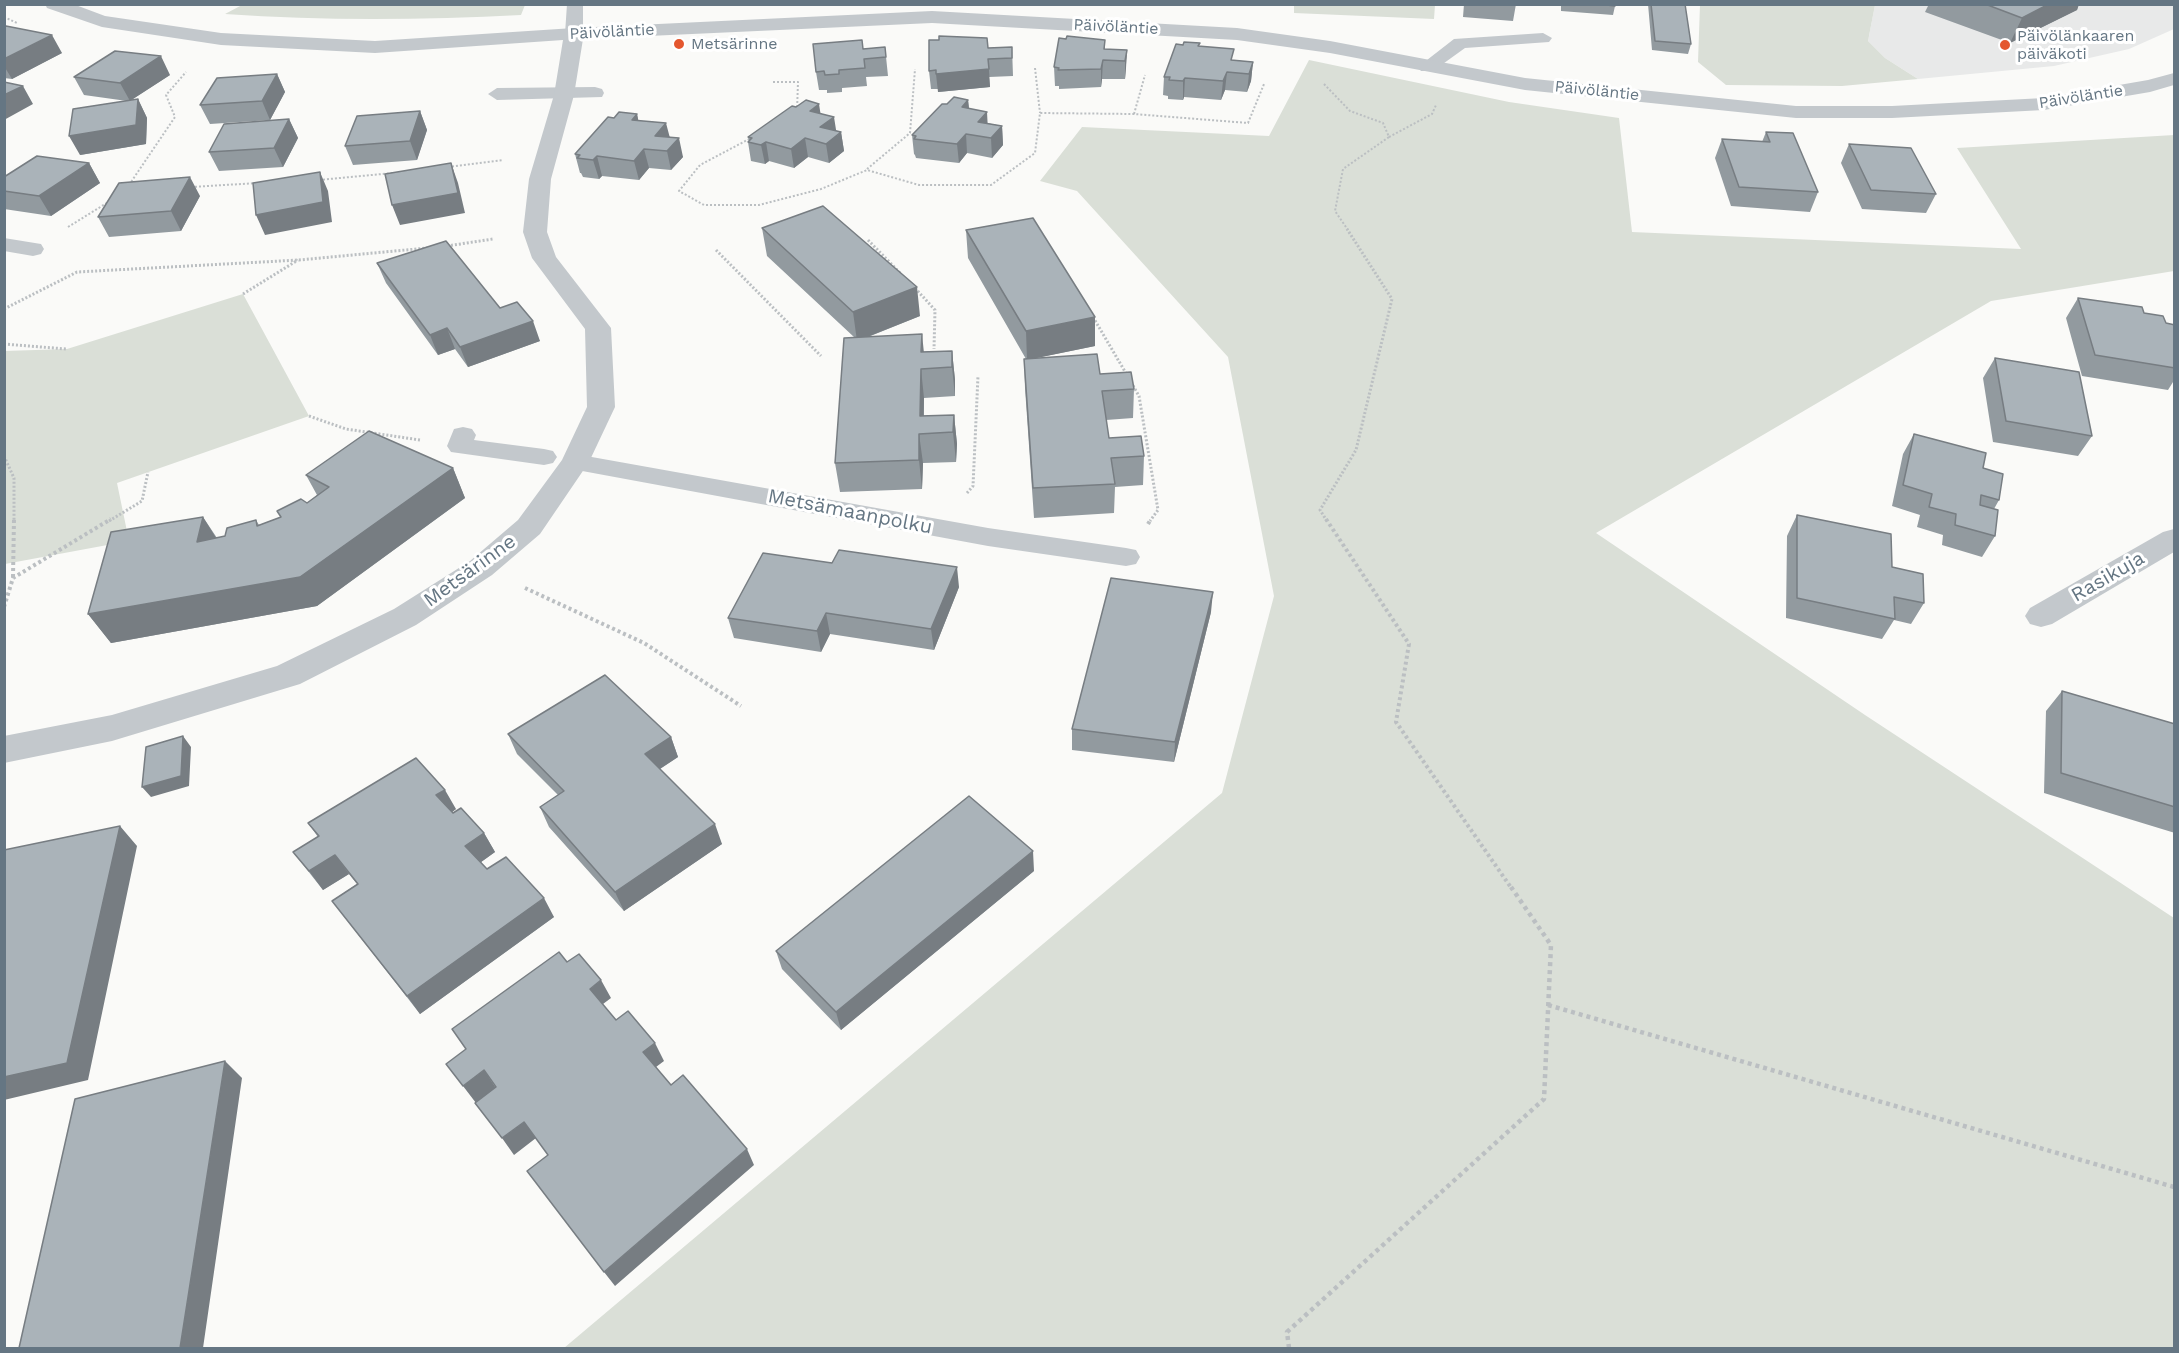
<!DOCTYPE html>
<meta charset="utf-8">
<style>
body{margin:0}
#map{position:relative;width:2179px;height:1353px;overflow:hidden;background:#fafaf8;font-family:"Work Sans",sans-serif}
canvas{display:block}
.frame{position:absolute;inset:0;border:6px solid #657683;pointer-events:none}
</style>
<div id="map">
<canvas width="2179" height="1353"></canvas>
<div class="frame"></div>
</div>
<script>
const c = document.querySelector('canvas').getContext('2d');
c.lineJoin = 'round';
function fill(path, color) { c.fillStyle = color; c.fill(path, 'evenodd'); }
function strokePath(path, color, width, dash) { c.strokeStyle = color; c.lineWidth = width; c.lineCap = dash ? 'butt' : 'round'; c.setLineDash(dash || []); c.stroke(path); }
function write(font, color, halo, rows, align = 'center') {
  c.font = font + ' "Work Sans",sans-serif'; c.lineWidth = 6; c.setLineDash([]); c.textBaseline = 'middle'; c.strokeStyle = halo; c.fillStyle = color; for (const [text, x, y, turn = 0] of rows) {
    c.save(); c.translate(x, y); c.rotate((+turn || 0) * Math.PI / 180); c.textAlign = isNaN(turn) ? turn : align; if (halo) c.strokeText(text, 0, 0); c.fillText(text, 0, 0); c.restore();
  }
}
fill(new Path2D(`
 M1875 5H2174V29L2129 49 2054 66 1918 79 1885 58 1868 41Z`), '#e8e9e9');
fill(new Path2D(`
 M242 5V4L525 5 521 15C422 20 324 21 225 14Z
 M1294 5H1435L1434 19 1294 13Z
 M1700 5H1875L1868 41 1885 58 1918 79 1842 86 1726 85 1698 62Z
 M1309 60 1509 102 1619 118 1632 232 2021 249 1957 148 2174 135V271L1991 301 1596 533 1865 715 2174 918V1348H564L1222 793 1274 596 1228 357 1077 191 1040 181 1082 127 1269 136Z
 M243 294 309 416 117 483 129 541 5 564 4 351 67 349Z`), '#dadfd7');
strokePath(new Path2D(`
 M4 17 17 23
 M1035 68 1040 113
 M773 82H798L797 111
 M1324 84 1350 111 1383 123 1389 137 1343 169 1335 211 1348 230
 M1134 114 1145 75
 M753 137 700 165 679 191 704 205H759L821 189 867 170 919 185H991L1035 153 1040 113 1134 114 1248 123 1264 84
 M1389 137 1432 114 1436 105
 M448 167 503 160
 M867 169 910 133 915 69
 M319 180 393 173
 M129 185 175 117 166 95 186 72
 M191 187 258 183
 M68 227 110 201`), '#bbbfc2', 2, [2, 2]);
strokePath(new Path2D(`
 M868 240 901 274
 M447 246 493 239
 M716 250 821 356
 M915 288 935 310 934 349
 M243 294 298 260
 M4 309 77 272 299 260 427 248
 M1093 317 1127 375
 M4 344 66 349
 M1131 382 1139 396 1158 510 1150 521
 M309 416 346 429 420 440
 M4 456 14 478V521
 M967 493 973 486 978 376
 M109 521 142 501 148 472
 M1327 521 1320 510 1356 450 1392 299 1347 229`), '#bbbfc2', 3, [2, 2]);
strokePath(new Path2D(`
 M1326 519 1409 644 1396 722 1512 889
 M1148 524 1151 519
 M13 577 14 519
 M525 588 644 643 741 706
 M4 607 13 578 111 519`), '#bbbfc2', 4, [3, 3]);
strokePath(new Path2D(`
 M1548 1005 2174 1187
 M1289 1348 1287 1332 1544 1099 1551 945 1511 887`), '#bbbfc2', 4.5, [4, 4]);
fill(new Path2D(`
 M567 4H583V34L580 38 574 39 565 34Z
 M1543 33 1552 38 1549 42 1465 48 1433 71H1421L1418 67 1454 39Z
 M595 87 602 89 604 93 602 97 497 100 488 94 497 88Z
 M4 238 41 244 44 249 41 254 33 256 4 251Z
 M463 427 472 429 476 435 474 440 544 449 553 451 557 457 553 463 544 465 451 452 447 446 454 429Z
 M575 454 988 528 1126 548 1136 550 1140 557 1136 564 1126 566 988 546 566 468 562 462 566 456Z`), '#c3c8cc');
fill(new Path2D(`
 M45 4H73L105 16 221 33 375 41 574 28 932 11 1237 28 1330 41 1525 78 1796 106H1892L2044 98 2148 80 2174 73V85L2150 92 2044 110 1892 118H1796L1525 90 1330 53 1237 40 932 23 583 39 574 95 551 179 547 232 556 257 611 328 615 407 589 462 540 534 492 575 416 625 300 684 112 741 4 763V736L112 715 277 666 394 609 470 561 518 520 562 460 587 407 585 329 532 258 523 232 529 179 554 95 563 40 375 53 221 45 102 27 47 8Z
 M2174 529V552L2052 624 2041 627 2030 624 2025 616 2030 608 2163 532Z`), '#c3c8cc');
fill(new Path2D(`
 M1464 4H1516L1513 21 1463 17Z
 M1561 4H1615V6L1613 15 1561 11Z
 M1648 4H1685L1691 44 1688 54 1652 50Z
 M1929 4H2079L2077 10 2010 43 1925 12Z
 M4 27 62 53 12 79 4 78Z
 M1105 40V49L1127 50 1125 79H1102L1101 87 1059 89V86H1055L1054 67Z
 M1200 46 1233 60 1253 62 1251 81 1247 92 1225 90 1221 100 1184 97 1183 100 1168 99V96L1163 95 1164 77Z
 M885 47 888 76 866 77 867 86 842 88V92L827 93V90H819L816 72 863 49Z
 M1012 47 1013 76 989 77 990 87 938 92V89H931L929 71 988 48Z
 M277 74 285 92 270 120 210 124 200 105Z
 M170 75 131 100 138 99 147 118 146 144 80 155 127 101 84 95 74 77Z
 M968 100 969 108 987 123 1002 126 1003 145 992 158 967 153 959 163 916 158 915 155 914 154 912 135 947 104Z
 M420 111 427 130 417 160 353 165 345 146Z
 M821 113 836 131 841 132 844 151 829 163 808 157 794 168 769 161 765 164 751 161 748 142 749 141 748 137Z
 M637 114 638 120 670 137 683 157 671 170 649 168 639 180 602 176 599 179 583 177 581 173H580L575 154Z
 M289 119 298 138 283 167 219 171 209 152Z
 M1766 132 1818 192 1810 212 1731 206 1715 158 1722 139 1762 142Z
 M1849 144 1936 194 1926 213 1862 209 1841 163Z
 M89 163 100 183 51 216 4 209V177Z
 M200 196 181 231 109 237 98 217Z
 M762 228 920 316 868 337 924 352 952 351 955 380V396L924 398V416L954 415 957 444 956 462 923 463 922 489 840 492 835 463 854 337 767 256Z
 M966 230 1095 317V346L1036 358 1100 374 1134 389 1133 418 1106 420 1109 438 1144 456 1143 485 1115 487 1114 513 1034 518 1025 388 1024 359H1026L968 258Z
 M377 263 500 308 540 341 468 367 455 349 438 355 386 283Z
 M2078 298 2144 313 2166 323 2175 325V382H2173L2168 390 2082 376 2066 318Z
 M1995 358 2092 436 2078 456 1993 442 1983 378Z
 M1914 434 1983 468 1999 500 1994 509 1995 536 1982 557 1942 545 1943 535 1917 527 1920 515 1892 506 1903 454Z
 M453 468 465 498 317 606 111 643 88 614 203 517 217 538 225 536 256 520 259 525 281 517 307 503 317 495 306 475Z
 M1797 515 1892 567 1924 603 1911 624 1894 620 1882 639 1786 618 1787 536Z
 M959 587 934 650 830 634 821 652 734 638 728 618Z
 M1211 612 1174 762 1072 750V729Z
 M2062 691 2175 724V833L2044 793 2046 711Z
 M508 734 671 737 678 757 660 769 722 844 624 911 549 827 540 807 558 795 517 754Z
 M456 809 452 812 484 833 495 852 481 862 487 869 554 917 420 1014 332 901 357 884 349 874 323 890 293 852 318 837 308 823Z
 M1034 871 841 1030 782 969 776 951Z`), '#929a9f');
fill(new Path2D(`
 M2049 4H2079L2077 10 2010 43 2022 18Z
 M52 35 62 53 12 79 4 66V59Z
 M987 38 990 87 938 92 936 74Z
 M1127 50 1126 68 1125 79V61Z
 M161 56 170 75 130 101 120 83Z
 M1103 60 1102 79 1101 87V69Z
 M1253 62 1251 81 1247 92 1249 74Z
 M1227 72 1225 90 1221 100 1223 81Z
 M277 74 285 92 270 120 262 101Z
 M1185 78 1184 97 1183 100V81Z
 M23 86 33 104 4 120V95Z
 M138 99 147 118 146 144 80 155 69 136Z
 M968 100 970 119 962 107Z
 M819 104 822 123 810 111Z
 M420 111 427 130 417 160 410 141Z
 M987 112 988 131 978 122Z
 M637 114 641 133 632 120Z
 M834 117 837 136 841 132 844 151 829 163 826 144 820 127Z
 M289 119 298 138 283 167 274 148Z
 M666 123 671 142 655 136Z
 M1002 126 1003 145 992 158 991 138Z
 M966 134 967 153 959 163 957 144Z
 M679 138 683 157 671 170 667 151Z
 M805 138 808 157 794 168 791 149Z
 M766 142 769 161 765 164 761 145Z
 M644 149 649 168 639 180 634 161Z
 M597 156 602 176 599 179 593 160Z
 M89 163 100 183 51 216 39 196Z
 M451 163 458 183 465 213 400 225 392 205Z
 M320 172 328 191 332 222 265 235 256 215Z
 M190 177 200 196 181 231 171 211Z
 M917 287 920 316 857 341 853 312Z
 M1095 317V346L1027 360 1026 331Z
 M533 321 540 341 468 367 460 347Z
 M447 328 455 349 438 355 430 335Z
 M922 334 925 363 921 352Z
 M952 351 955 380V396L952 367Z
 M921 369 924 398 923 434 920 416Z
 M954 415 957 444 956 462 953 432Z
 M919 434 923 463 922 489 919 460Z
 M453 468 465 498 317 606 111 643 88 614Z
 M203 517 221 546 197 542Z
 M957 567 959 587 934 650 931 629Z
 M1213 592 1211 612 1174 762 1175 742Z
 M826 613 830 634 821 652 817 631Z
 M183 736 191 747 189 786 151 797 142 787Z
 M671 737 678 757 652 774 645 754Z
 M445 790 456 809 448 815 436 795Z
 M715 824 722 844 624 911 615 892Z
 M120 826 137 846 88 1080 4 1100V1077Z
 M484 833 495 852 477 865 465 846Z
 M1033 851 1034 871 841 1030 836 1012Z
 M335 855 349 874 323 890 309 871Z
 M544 898 554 917 420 1014 407 996Z
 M601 980 611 998 599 1007 590 989Z
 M655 1043 664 1061 652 1070 643 1052Z
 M225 1061 242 1078 203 1348H180Z
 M484 1070 496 1088 476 1103 463 1086Z
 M524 1122 536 1138 514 1155 502 1138Z
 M747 1149 754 1165 615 1286 604 1272Z`), '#777d82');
const building = new Path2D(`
 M1598 4H1615V6Z
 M1651 4H1685L1691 44 1655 41Z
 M1985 4H2049L2022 18Z
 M6 26 52 35 4 59V27Z
 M939 36 987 38 988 48 1012 47V58L988 59 989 69 936 74V70L929 71V40H939Z
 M1067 36 1105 40 1104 49 1127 50 1125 61 1103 60 1101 69 1058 70 1059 68 1054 67 1059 38 1066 39Z
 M862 40 863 49 885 47 886 57 864 59 865 68 839 70V74L825 75 824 71 816 72 813 44Z
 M1184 42 1200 43 1198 46 1234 49 1231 60 1253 62 1249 74 1227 72 1223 81 1185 78 1183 81 1169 80 1170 77H1164L1176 44 1183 45Z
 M115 51 161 56 120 83 74 77Z
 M277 74 262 101 200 105 217 78Z
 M4 82 23 86 4 95Z
 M954 97 968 100 962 107 987 112 978 122 1002 126 991 138 966 134 957 144 914 139 916 136 912 135 942 104H947Z
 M138 99 136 125 69 136 73 109Z
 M806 100 819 104 810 111 834 117 820 127 841 132 826 144 805 138 791 149 766 142 761 145 748 142 752 138 748 137 792 106 796 107Z
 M420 111 410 141 345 146 357 116Z
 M619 112 637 114 632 120 666 123 655 136 679 138 667 151 644 149 634 161 597 156 593 160 577 158 580 155 575 154 608 117 614 118Z
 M289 119 274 148 209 152 224 124Z
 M1766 132 1793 133 1818 192 1739 187 1722 139 1770 142Z
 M1849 144 1911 148 1936 194 1871 190Z
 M37 156 89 163 39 196 4 191V177Z
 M451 163 458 193 392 205 385 174Z
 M320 172 323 202 256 215 253 183Z
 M190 177 171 211 98 217 119 183Z
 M823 206 917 287 853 312 762 228Z
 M1033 218 1095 317 1026 331 966 230Z
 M446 241 500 308 517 302 533 321 460 347 447 328 430 335 377 263Z
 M2078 298 2142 307 2144 313 2163 316 2166 323 2175 325V368L2095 355Z
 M922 334 921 352 952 351V367L921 369 920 416 954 415 953 432 919 434V460L835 463 844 338Z
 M1097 354 1100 374 1131 372 1134 389 1102 391 1109 438 1141 436 1144 456 1111 458 1115 484 1033 488 1024 359Z
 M1995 358 2079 372 2092 436 2006 421Z
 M369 431 453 468 300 577 88 614 111 532 203 517 197 542 225 536 227 528 256 520 257 526 281 517 277 511 301 499 307 503 329 487 306 475Z
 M1914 434 1986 453 1983 468 2003 474 1999 500 1981 495 1980 505 1998 510 1995 536 1955 525 1956 514 1929 507 1932 494 1903 485Z
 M1797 515 1891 534 1892 567 1923 574 1924 603 1894 597 1895 619 1797 598Z
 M839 550 957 567 931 629 826 613 817 631 728 618 763 553 832 563Z
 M1111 578 1213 592 1175 742 1072 729Z
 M605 675 671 737 645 754 715 824 615 892 540 807 564 791 508 734Z
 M2062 691 2175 724V807L2061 773Z
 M183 736 181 776 142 787 146 747Z
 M416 758 445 790 436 795 453 813 461 808 484 833 465 846 487 869 506 857 544 898 407 996 332 901 358 884 335 855 309 871 293 852 319 836 308 823Z
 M969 796 1033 851 836 1012 776 951Z
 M120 826 67 1063 4 1077V850Z
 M559 952 567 962 579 954 601 980 590 989 616 1020 628 1011 655 1043 643 1052 671 1085 683 1075 747 1149 604 1272 527 1171 548 1155 524 1122 502 1138 475 1103 496 1087 484 1070 463 1086 446 1064 466 1049 452 1029Z
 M225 1061 180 1348H19L75 1099Z`);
fill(building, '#aab3b9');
strokePath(building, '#777d82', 1.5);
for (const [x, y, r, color] of [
 [679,44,6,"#e4572e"],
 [2005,45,6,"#e4572e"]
]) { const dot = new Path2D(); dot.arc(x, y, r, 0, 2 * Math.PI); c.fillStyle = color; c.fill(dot); strokePath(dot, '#fff', 2); }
write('16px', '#657683', '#fff', [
 ["Päivöläntie",1116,27,3],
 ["Päivöläntie",612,32,-3],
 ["Päivöläntie",1597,91,6],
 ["Päivöläntie",2081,97,-9]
]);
write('16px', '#657683', '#fff', [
 ["Päivölänkaaren",2017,36],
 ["päiväkoti",2017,54],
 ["Metsärinne",691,44]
], 'left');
write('20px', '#657683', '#fff', [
 ["Metsämaanpolku",850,512,11],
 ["Metsärinne",470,571,-36],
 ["Rasikuja",2108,577,-30]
]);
</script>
